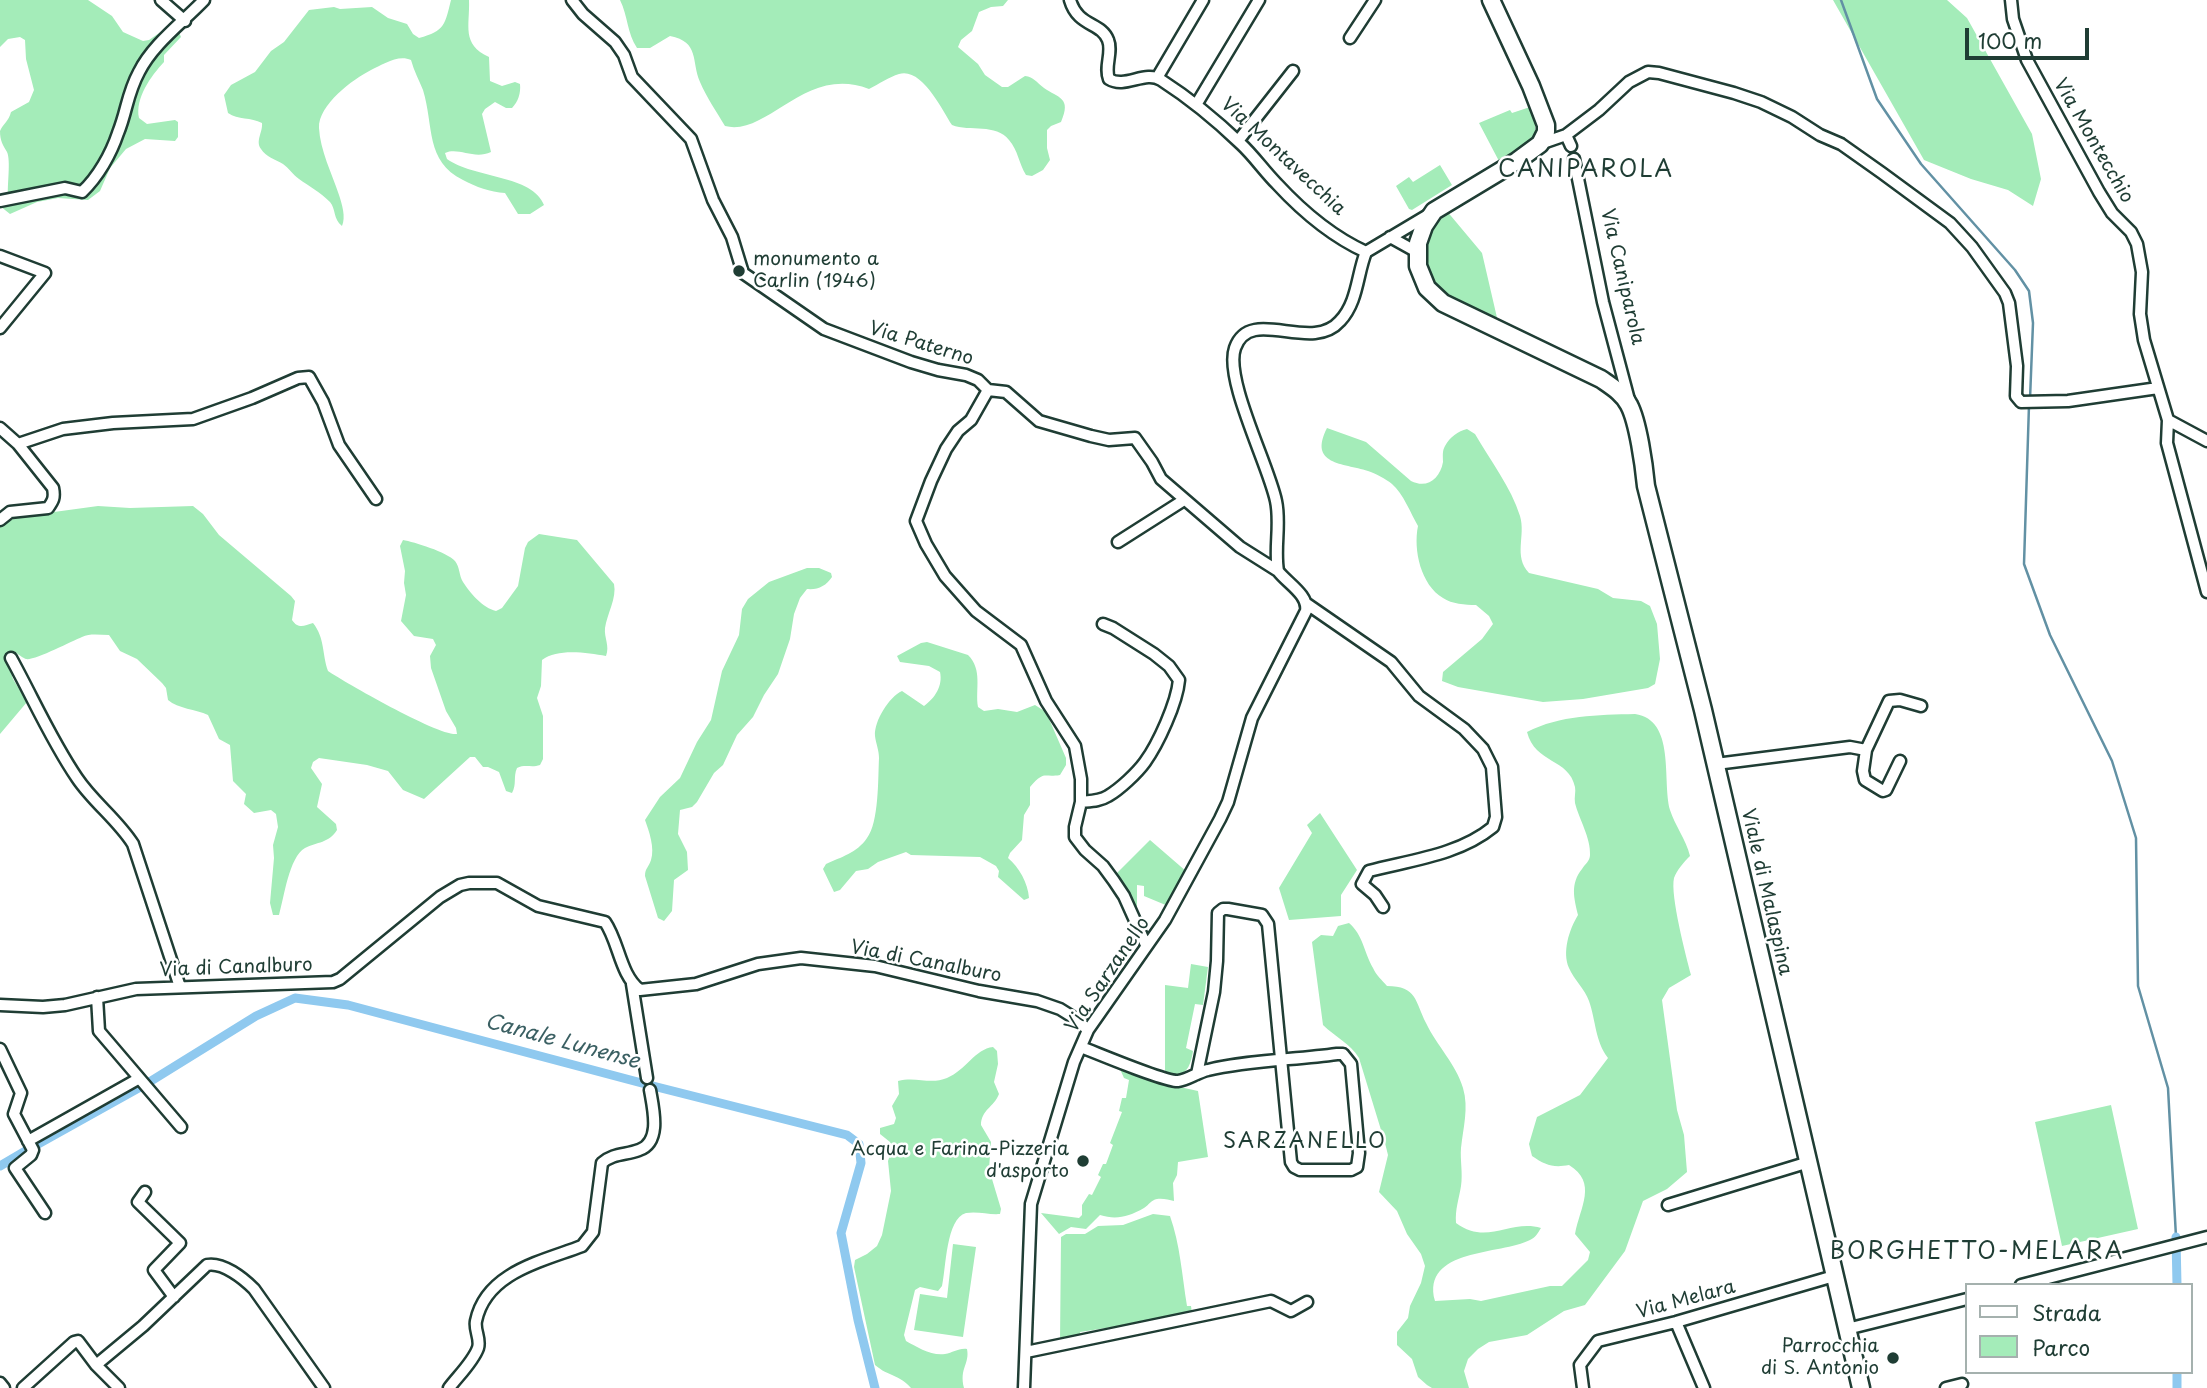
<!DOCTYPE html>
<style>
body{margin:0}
#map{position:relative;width:2207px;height:1388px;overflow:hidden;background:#fff;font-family:"Playpen Sans",sans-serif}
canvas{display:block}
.legend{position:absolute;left:1965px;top:1283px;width:228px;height:91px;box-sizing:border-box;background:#fff;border:2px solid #a5b1ae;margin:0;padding:9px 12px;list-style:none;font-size:21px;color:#1f3d34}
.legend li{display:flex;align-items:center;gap:14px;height:35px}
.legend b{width:35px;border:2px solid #a5b1ae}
.scale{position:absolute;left:1965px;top:28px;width:124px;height:32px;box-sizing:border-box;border:4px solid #1f3d34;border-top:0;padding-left:9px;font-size:21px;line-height:24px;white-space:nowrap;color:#1f3d34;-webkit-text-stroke:5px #fff;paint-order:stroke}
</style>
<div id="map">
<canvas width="2207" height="1388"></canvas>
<ul class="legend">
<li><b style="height:9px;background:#fff"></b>Strada</li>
<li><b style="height:19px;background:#a4ecb9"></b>Parco</li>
</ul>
<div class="scale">100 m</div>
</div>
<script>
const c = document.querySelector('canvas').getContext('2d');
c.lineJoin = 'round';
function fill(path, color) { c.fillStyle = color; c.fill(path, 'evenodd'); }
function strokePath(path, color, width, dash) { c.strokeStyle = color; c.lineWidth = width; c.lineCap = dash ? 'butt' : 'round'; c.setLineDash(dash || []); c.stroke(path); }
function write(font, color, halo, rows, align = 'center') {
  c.font = font + ' "Playpen Sans",sans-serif'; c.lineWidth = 5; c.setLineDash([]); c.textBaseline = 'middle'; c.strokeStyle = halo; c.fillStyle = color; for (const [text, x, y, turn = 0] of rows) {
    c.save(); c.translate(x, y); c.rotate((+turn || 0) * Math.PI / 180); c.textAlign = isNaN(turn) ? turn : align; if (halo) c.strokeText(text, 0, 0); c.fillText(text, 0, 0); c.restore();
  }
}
fill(new Path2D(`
 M0 0H88L112 16 123 32 143 41 149 40 165 29 178 30 181 37 164 55V62C151 76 135 98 139 118L147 124 175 120 178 122V137L175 141 145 139 126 149 110 168 100 191 88 200 58 198 37 202 10 214 0 206V203L8 197C7 185 11 161 7 152 3 145 0 141 0 131 3 124 9 121 11 112L29 102 34 90 26 59 25 40 20 37 8 39 0 47Z
 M451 0H469C470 26 461 44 489 57L490 81 502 86 515 82 520 84C521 93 518 102 512 108H506L495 102 485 109 482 114 491 152C474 160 459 147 445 153L447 159C473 178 533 175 544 205L530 214H518L505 193C490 192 476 187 463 180 425 161 434 126 423 90 419 80 414 71 411 60 398 54 382 65 371 70 353 79 318 105 319 128 320 150 332 174 339 195 342 204 346 217 342 226 333 219 336 209 330 202 321 193 309 186 299 179 293 175 289 168 283 164 275 159 266 157 261 149 255 141 263 132 262 123 251 117 238 120 228 113L224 95 231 85 255 72 271 51 284 42 309 10 334 7 340 9 372 7 388 18 407 24 413 34 419 38C445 31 445 24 451 0Z
 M620 0H1008L1003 6 991 7 979 12 972 31 961 40 958 47 978 64 985 75 1002 87H1008L1025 76C1034 77 1036 82 1044 88 1058 98 1072 97 1061 122L1051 126 1047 130V148L1050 160 1043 170 1032 176 1026 175C1019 164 1018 150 1009 140 996 123 970 132 952 125 942 110 922 67 899 74 889 77 879 84 869 89 805 64 768 137 725 126 717 113 706 96 700 82 691 61 700 42 670 36L650 48H637C627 33 628 16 620 0Z
 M1833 0H1947L1967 18 2032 134 2041 179 2033 206 2008 190 1971 179 1924 160Z
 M1530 107C1545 143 1527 145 1500 163L1479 123 1510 110 1512 113Z
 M1440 165 1452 185 1412 210 1409 209 1396 186 1409 177 1413 182Z
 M1446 210 1482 253 1498 322 1448 299 1431 283 1422 253 1431 226Z
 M1327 428 1366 442 1411 481C1427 489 1440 479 1443 462 1443 456 1442 451 1445 446 1450 437 1458 431 1467 429L1475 434C1490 460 1511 487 1520 516 1526 536 1513 556 1529 573L1598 589 1613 598 1641 601 1650 606 1657 624 1660 659 1655 684 1648 688 1583 699 1543 702 1458 687 1442 681 1443 672 1482 639 1493 624 1489 616 1476 605C1465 605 1452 604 1443 598 1421 585 1413 550 1418 526 1411 514 1403 493 1392 484 1386 479 1375 473 1368 471 1343 463 1308 465 1327 428Z
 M98 506 130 508 193 506 203 514 219 535 291 596 295 601 292 620C298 629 304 626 313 623 325 638 322 654 328 671 346 683 440 737 457 734L456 728 446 711 431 668 430 656 436 645 433 639 414 636 401 621 406 595 404 583 405 571 400 546 403 540C414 542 447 552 455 561 460 567 459 576 463 582 470 593 483 608 496 611L502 608 518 586 525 548 528 542 539 534 577 540 614 584C617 598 607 614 605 628 604 638 610 646 606 656 587 653 558 648 542 660L541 686 537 698 543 716V759L540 765C532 768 525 764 517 768 513 777 517 784 512 793L506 791 499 772 488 767H483L475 757H470L424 799 403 790 388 771 367 765 319 758 313 762 311 768 322 784 317 807 336 824 337 830C329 843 317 842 305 848 289 857 284 898 279 915H273L270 903 274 858 273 845 278 827 276 814 271 810 254 813 244 804 246 794 233 781 230 745 219 739 208 715C196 709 178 709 168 700L166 688 162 683 137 659 120 651 109 635C100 635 90 633 82 637 72 641 34 661 26 659 23 658 18 654 16 653L6 656 13 679 27 702 0 734V526L10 518Z
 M807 568H819L831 573 832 577C826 586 818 590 807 589L800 598 794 614 790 639 778 674 764 695 753 717 737 735 723 765 714 773 697 802 692 807 680 810 678 834 687 852 688 870 674 880 672 911 664 921 658 918 645 876C645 868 649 867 651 860 655 848 649 831 645 820L660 797 680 778 697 742 711 720 722 671 739 635 742 609 748 599 769 582Z
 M927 642 968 655C983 670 975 689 978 707L984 711 998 709 1017 712 1035 705 1046 712 1066 758V765L1060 775C1043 778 1045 770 1030 787V805L1024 815 1022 840 1010 853 1008 858C1019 867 1028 883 1029 898L1024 900 998 877 999 871 996 866 980 857 911 855 906 852 878 862 868 869 856 871 840 890 834 892 823 869 826 864C841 857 857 853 867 838 879 823 878 778 879 758 879 750 876 744 875 736 874 721 889 697 902 691L924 706C935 698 943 686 940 672L929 666 900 662 897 656 921 643Z
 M1635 714C1676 720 1662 780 1670 810 1675 826 1686 839 1690 856 1684 862 1677 870 1674 878 1670 895 1686 956 1691 975L1669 988 1662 1000 1677 1110 1684 1135 1687 1172 1667 1189 1643 1201 1625 1251 1585 1305 1564 1311 1527 1335 1489 1342 1478 1349 1468 1359 1464 1371 1469 1388H1432L1427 1385 1418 1377 1412 1359 1397 1345V1332L1408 1318 1410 1306 1421 1283 1425 1266 1421 1254 1407 1234 1397 1211 1379 1192 1388 1155 1385 1143 1359 1058C1350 1043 1335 1037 1323 1025L1312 942 1321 935 1333 936 1338 926 1349 923C1363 935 1364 952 1373 968 1376 975 1382 980 1387 986 1417 986 1415 1001 1426 1023 1437 1046 1456 1064 1463 1088 1469 1108 1463 1128 1461 1148 1460 1160 1463 1173 1461 1186 1459 1199 1455 1209 1456 1223 1487 1246 1510 1219 1541 1228 1538 1233 1535 1238 1530 1240 1501 1255 1421 1248 1435 1301L1470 1299 1481 1301 1550 1286H1562L1588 1260 1590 1252 1575 1234C1580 1207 1598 1183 1569 1165 1553 1168 1545 1165 1532 1156L1529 1144 1537 1117 1580 1095 1608 1058C1595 1041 1596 1021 1589 1001 1585 989 1574 980 1569 968 1562 952 1569 930 1578 915 1574 898 1570 884 1582 869 1585 864 1590 861 1590 855 1591 838 1579 819 1575 803 1574 797 1576 792 1575 787 1569 758 1535 764 1527 732 1560 715 1598 715 1635 714Z
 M1320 813 1357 870 1341 895V916L1289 920 1279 888 1312 833 1307 825Z
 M1150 840 1187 872 1168 906 1144 896V886L1137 885V906L1131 907 1116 874Z
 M1191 964 1208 967 1203 1005 1195 1004 1186 1048 1193 1051C1190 1069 1185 1079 1165 1073V985L1188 988Z
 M993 1047 997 1051 998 1064 994 1082 999 1094C994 1107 981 1110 981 1125L991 1142 989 1169 1001 1209 1000 1214C989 1215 978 1211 966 1213 946 1218 946 1269 942 1286L938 1291 920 1287 915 1290 904 1335 906 1341C917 1347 931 1356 945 1354 953 1353 958 1348 967 1349 970 1364 959 1368 964 1388H911C899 1374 889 1377 875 1365L854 1267 855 1260 867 1254 877 1246 882 1235 891 1191 888 1161 892 1149 890 1142 880 1134V1128L894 1124 896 1118 892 1106 899 1094 898 1081C916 1076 930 1085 947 1078 966 1070 975 1049 993 1047Z
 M1119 1067 1166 1084 1198 1091 1208 1157 1178 1162 1177 1175 1173 1183 1174 1201C1169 1200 1163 1198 1157 1199 1151 1200 1149 1205 1144 1208 1128 1217 1116 1220 1100 1215L1086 1229 1071 1227 1059 1234 1041 1213 1079 1218 1082 1215V1205L1089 1194 1092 1195 1101 1177 1098 1175 1103 1164H1106L1113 1145 1110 1143 1122 1112 1119 1111 1122 1098H1126L1129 1080 1124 1078Z
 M2111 1105 2138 1229 2062 1246 2035 1122Z
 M1153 1214 1170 1216C1180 1244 1182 1275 1187 1306H1191L1192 1313 1120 1330 1119 1326 1080 1332 1081 1339 1060 1343 1061 1237 1066 1234H1085L1098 1226 1123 1225Z
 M953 1244 976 1247 963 1337 914 1330 920 1294 947 1298Z`), '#a4ecb9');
strokePath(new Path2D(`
 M1841 0 1877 99 1921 164 2015 270 2029 291 2033 323 2030 399
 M2029 405 2024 564 2050 635 2112 761 2136 838 2138 986 2168 1088 2176 1237`), '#6291a4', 2.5);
strokePath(new Path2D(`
 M38 1144 151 1081 256 1016 295 998 348 1005 653 1086 847 1135 859 1144 861 1163 841 1233 858 1320 875 1388
 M0 1166 29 1149
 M2176 1237 2177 1285
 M2177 1372V1388`), '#8fc9ef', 9);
const minor = new Path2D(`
 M161 0 185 21
 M572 0 583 14 615 42 624 55 632 77 691 139 713 200 732 237 743 273 824 329 911 362 938 370 966 375 978 380 988 390 971 420 958 431 946 449 931 481 916 521 926 544 945 576 976 611 1021 645 1046 701 1075 746 1081 779V802L1075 827V837L1085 850 1103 866 1114 881 1124 896 1146 945
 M1070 0C1078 27 1101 22 1108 40 1113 52 1104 67 1109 79 1125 89 1145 70 1161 80 1189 98 1217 121 1241 144 1254 156 1264 171 1277 184 1302 211 1333 237 1366 252
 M2011 0 2013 19 2027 60 2099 192 2112 213 2131 232 2137 244 2142 272 2140 314 2144 340 2168 420 2167 443 2207 592
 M1350 38 1375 0
 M1157 78 1203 0
 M1196 105 1259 0
 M1566 135 1571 146
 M1238 141 1293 71
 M1540 144 1566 135 1599 110 1629 82 1648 72 1659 73 1734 93 1761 102 1792 117 1820 135 1841 144 1882 173 1950 223 1972 247 2005 293 2009 303 2017 366 2016 396 2021 402 2068 401 2158 388
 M1574 159 1603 302 1629 400
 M0 201 65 188 82 192C98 177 111 154 118 133 127 111 127 94 139 72 153 44 182 23 204 0
 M1390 237 1417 252
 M0 256 45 273 0 328
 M988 390 1006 392 1039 421 1091 436 1109 440 1135 438 1152 462 1161 479 1240 547 1278 571
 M2168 420 2207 441
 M0 428 18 444 53 488C55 498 53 501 48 508L10 512 0 520
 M18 444 63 429 113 423 193 419 252 398 298 378 309 377 323 402 339 445 376 499
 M1118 542 1184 500
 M1307 604 1391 662 1419 696 1464 729 1483 749 1492 767 1496 817 1493 827C1459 855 1411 860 1369 871L1362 884 1375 895 1383 907
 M11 658C33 698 51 740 77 778 93 802 117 819 133 844L180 987
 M1866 750 1863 771 1865 780 1883 791 1886 790 1900 761
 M1716 764 1850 747 1866 750 1889 701 1900 700 1921 706
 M1081 802C1091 801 1100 801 1108 796 1120 789 1137 773 1145 762 1158 744 1177 703 1179 680L1169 666 1154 654 1113 628 1103 624
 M632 984 647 1078
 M97 997 99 1031 181 1127
 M0 1005 43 1007 65 1005 136 989 333 982 340 979 440 897 460 885 469 883H497L538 906 605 922C619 942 620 975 640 990L696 984 758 964 801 958 875 966 979 991 1037 1001 1060 1009 1076 1019 1088 1030
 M1081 1047C1097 1053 1165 1082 1178 1081 1188 1080 1198 1072 1208 1070 1249 1060 1294 1060 1337 1054H1343L1351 1064 1359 1153 1357 1167 1351 1170H1300L1294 1167 1291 1162 1268 924 1262 915 1228 909H1223L1218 913 1217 961 1214 992 1197 1074
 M0 1049 21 1093 14 1114 33 1150 31 1155 15 1168 45 1213
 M28 1141 138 1079
 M145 1192 138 1202 180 1243 154 1270 174 1297
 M1668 1205 1809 1162
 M2021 1285 2207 1237
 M1676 1322 1704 1388
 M1847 1329 1967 1299
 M1026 1352 1271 1301 1291 1311 1307 1302
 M96 1365 143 1326 207 1265C223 1262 243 1278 254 1289L324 1388
 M0 1383 4 1388
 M23 1388 74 1342 78 1341 96 1365 119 1388
 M449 1388C458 1376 473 1362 478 1348 481 1339 474 1330 476 1321 486 1272 543 1261 582 1246L593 1232 602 1163C613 1153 626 1155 639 1150 662 1142 653 1108 650 1090
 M1024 1388 1031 1204 1074 1062 1088 1030 1165 920 1220 819 1228 802 1252 718 1306 611C1309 595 1287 583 1278 571 1274 548 1281 524 1276 501 1269 466 1224 379 1235 348 1250 305 1311 354 1340 321 1358 302 1357 274 1366 252L1428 215
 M1583 1388 1580 1365 1598 1341 1676 1322 1834 1276
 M1946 1388 1962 1384`);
const primary = new Path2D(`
 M1491 0 1531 86 1546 125V132L1540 144 1517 161 1434 211 1424 226 1418 243V266L1427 288 1443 303 1601 379C1611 386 1623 393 1629 405 1638 422 1644 465 1646 486L1703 710 1861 1388`);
strokePath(minor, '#1f3d34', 15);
strokePath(primary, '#1f3d34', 21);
strokePath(minor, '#fff', 10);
strokePath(primary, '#fff', 16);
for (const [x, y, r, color] of [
 [739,271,7,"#1f3d34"],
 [1083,1161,7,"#1f3d34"],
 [1893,1358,7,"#1f3d34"]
]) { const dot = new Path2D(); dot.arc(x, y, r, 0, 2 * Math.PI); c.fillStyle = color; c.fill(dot); strokePath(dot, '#fff', 2.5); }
write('19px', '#1f3d34', '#fff', [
 ["Via Montecchio",2093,141,60],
 ["Via Montavecchia",1283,157,43],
 ["Via Caniparola",1622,277,77],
 ["Via Paterno",921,344,17],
 ["Viale di Malaspina",1766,892,77],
 ["Via di Canalburo",926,962,11],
 ["Via di Canalburo",236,968,-2],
 ["Via Sarzanello",1108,975,-56],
 ["Via Melara",1686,1300,-15]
]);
write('19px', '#1f3d34', '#fff', [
 ["monumento a",753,260,"left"],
 ["Carlin (1946)",753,282,"left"],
 ["Acqua e Farina-Pizzeria",1069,1150],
 ["d'asporto",1069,1172],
 ["Parrocchia",1879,1347],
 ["di S. Antonio",1879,1369]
], 'right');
write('italic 21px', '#3b6063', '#fff', [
 ["Canale Lunense",562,1042,15]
]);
c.letterSpacing = '2px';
write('21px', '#1f3d34', '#fff', [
 ["SARZANELLO",1305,1142]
]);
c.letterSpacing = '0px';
c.letterSpacing = '2px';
write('23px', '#1f3d34', '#fff', [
 ["CANIPAROLA",1586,171],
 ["BORGHETTO-MELARA",1977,1253]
]);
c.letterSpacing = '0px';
</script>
